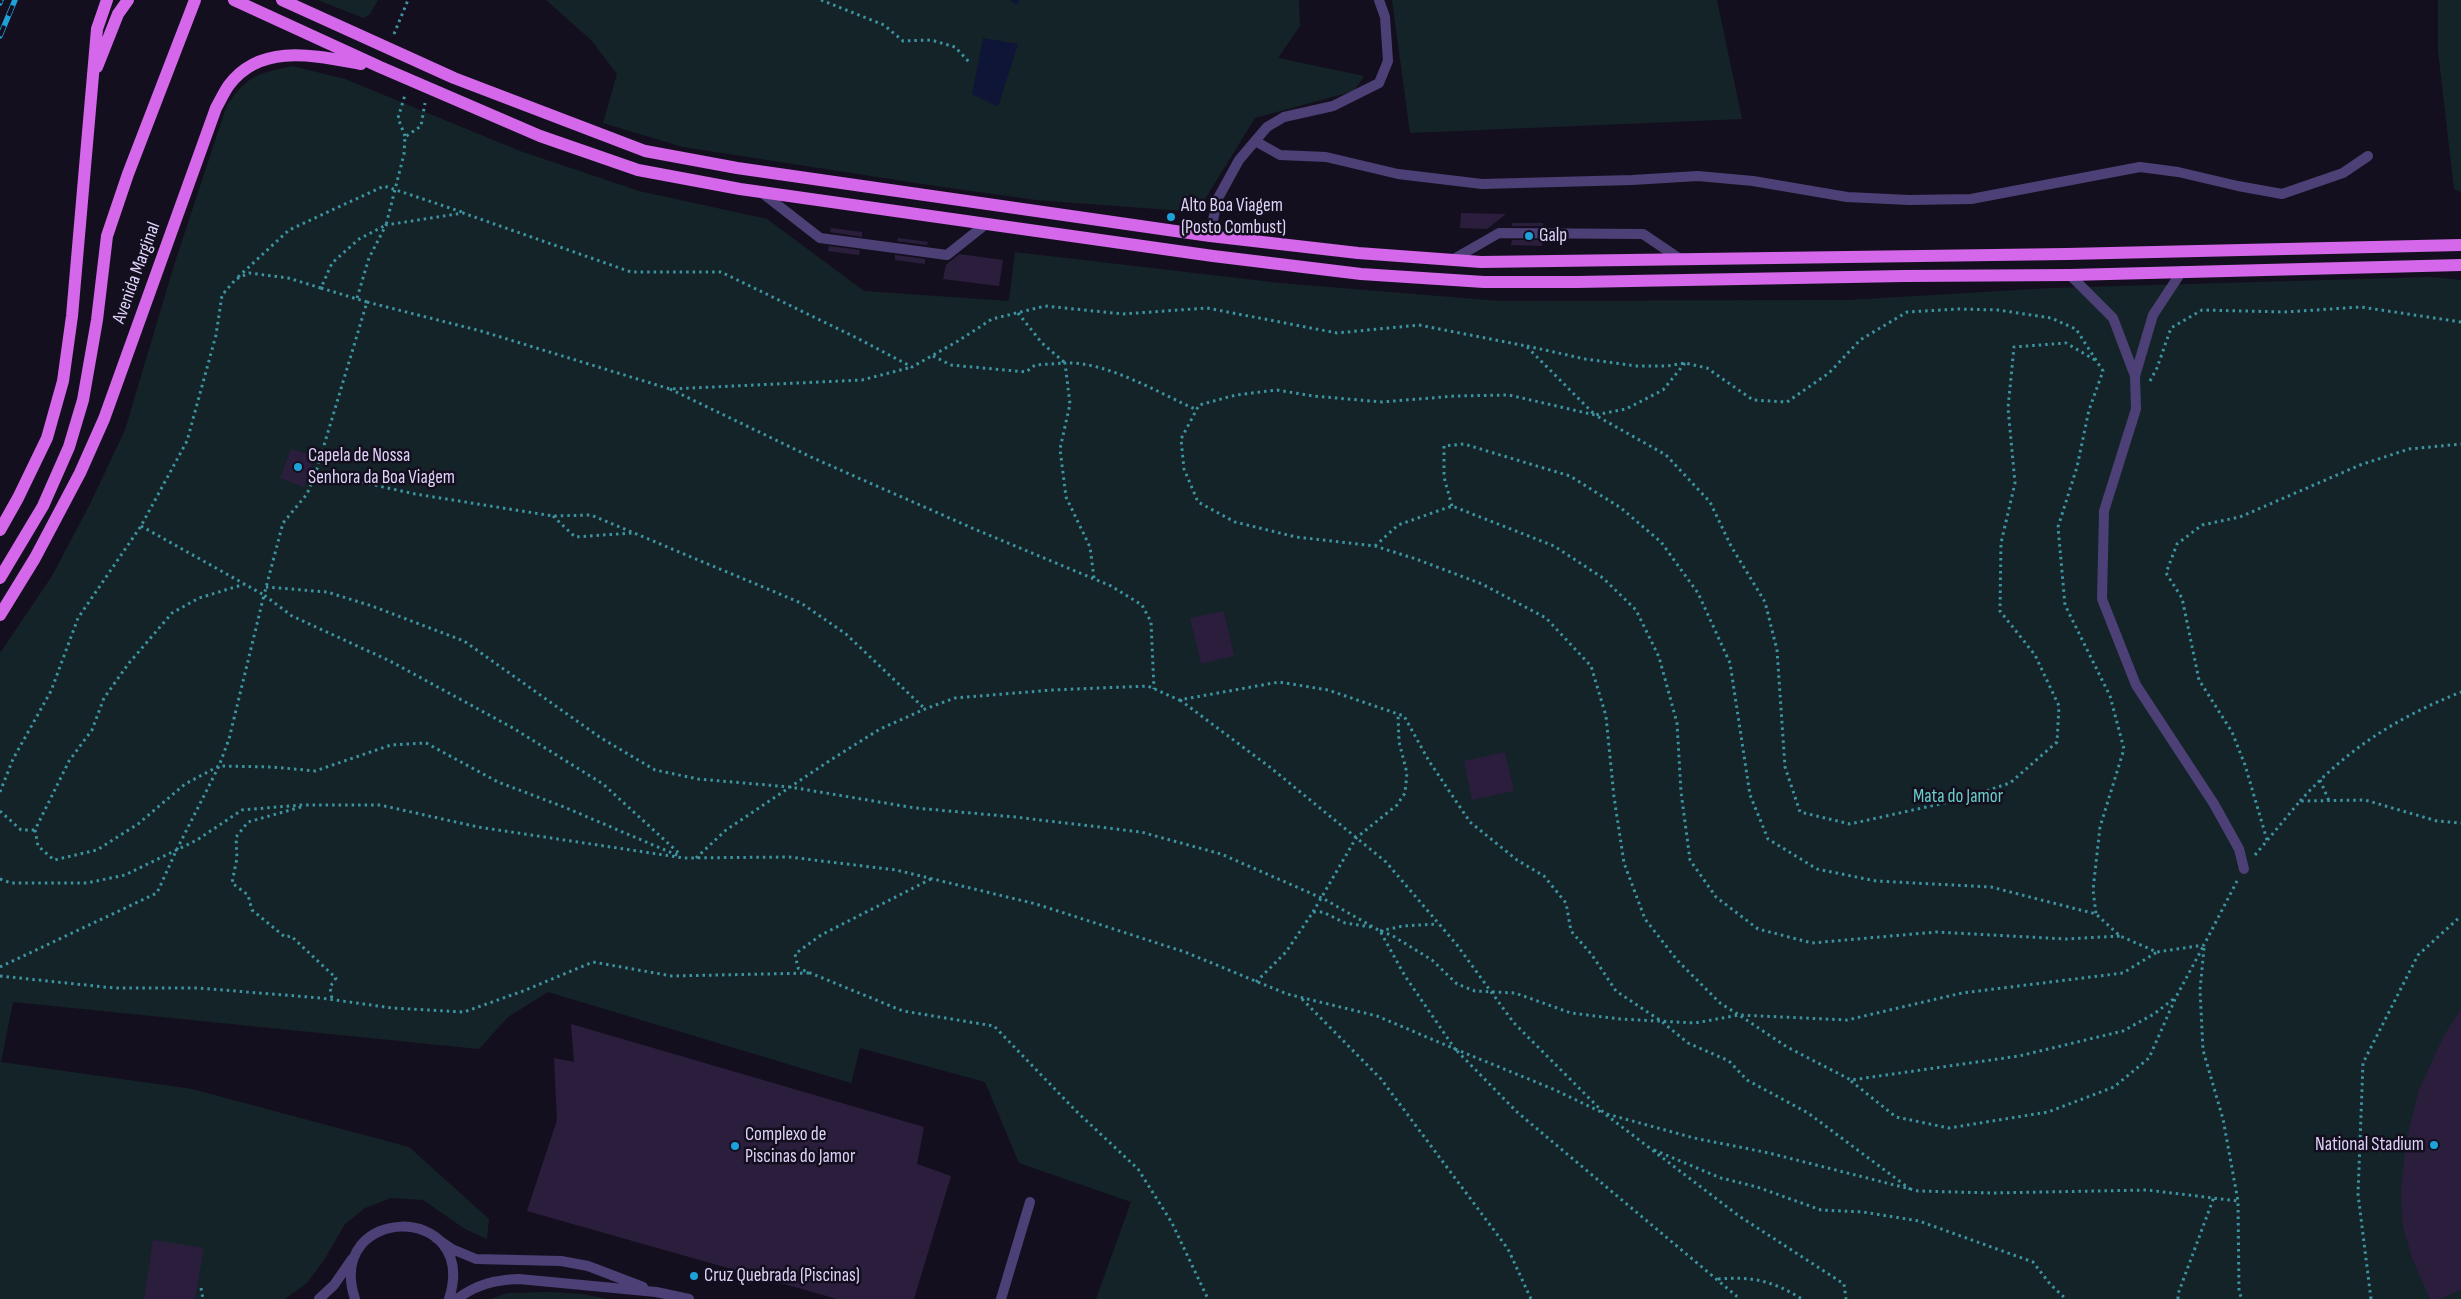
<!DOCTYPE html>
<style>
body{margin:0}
canvas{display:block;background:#140f1e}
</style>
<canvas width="2461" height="1299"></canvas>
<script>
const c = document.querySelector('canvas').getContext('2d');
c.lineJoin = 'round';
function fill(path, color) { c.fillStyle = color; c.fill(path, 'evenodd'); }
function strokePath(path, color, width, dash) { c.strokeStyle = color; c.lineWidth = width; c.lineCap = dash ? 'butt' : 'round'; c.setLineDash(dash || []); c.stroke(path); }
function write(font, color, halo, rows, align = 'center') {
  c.font = font + ' "Sofia Sans Condensed",sans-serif'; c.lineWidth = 5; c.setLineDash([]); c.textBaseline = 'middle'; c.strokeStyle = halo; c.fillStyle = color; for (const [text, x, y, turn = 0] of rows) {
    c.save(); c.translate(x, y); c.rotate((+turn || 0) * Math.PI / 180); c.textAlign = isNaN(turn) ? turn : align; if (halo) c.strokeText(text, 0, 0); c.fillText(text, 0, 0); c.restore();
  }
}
fill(new Path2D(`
 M318 0H378L370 14 363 18Z
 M546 0H1299L1300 26 1278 58 1364 76 1354 91 1255 118 1197 212 1036 200 936 186 683 147 603 123 617 74 591 40Z
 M1392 0H1717L1742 119 1410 133Z
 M2438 0H2461V192L2454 189 2438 51Z
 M292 66 345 79 520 151 639 191 767 219 864 291 1009 301 1015 252 1280 283 1500 301 1849 300 2051 288 2431 277 2461 280V1299H1096L1131 1202 1019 1163 985 1082 860 1048 851 1083 548 992 508 1017 479 1049 13 1002 1 1062 192 1089 409 1147 489 1219 487 1239 465 1229 423 1200 391 1198 365 1208 345 1224 324 1260 307 1283 285 1299H0V653L52 576 90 504 125 430 175 262 227 105C248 75 257 74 292 66Z
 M549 1292 583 1294 607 1299H491L507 1293Z`), '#132327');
fill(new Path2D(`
 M983 38 1018 44 998 107 972 94Z`), '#0f1536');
strokePath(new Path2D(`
 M1014 0 1016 1`), '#0f1536', 6);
fill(new Path2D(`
 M1461 213 1506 214 1487 229 1460 228Z
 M1512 223H1543V226H1512Z
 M831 228 862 232V237L830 232Z
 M898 238 928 242 927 245 897 241Z
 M1512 240H1543L1542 246 1511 245Z
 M829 246 860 250 859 255 828 251Z
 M959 254 1003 260 999 286 943 279 946 265Z
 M895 255 925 259V264L895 260Z
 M291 449 315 456 304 487 280 478Z
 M1224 611 1234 656 1201 664 1190 618Z
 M1505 752 1514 791 1472 800 1464 761Z
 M2461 1009V1290L2439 1299H2430L2412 1258 2403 1227 2401 1194 2404 1160 2409 1129 2419 1090 2444 1035Z
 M571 1024 924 1127 917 1164 951 1176 914 1299H837L527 1211 557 1120 554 1058 574 1062Z
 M153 1240 204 1248 195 1299H144Z`), '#2a1e3c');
strokePath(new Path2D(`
 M821 0 884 25 903 41 931 40 955 47 971 64
 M394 34 408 0
 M405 136 398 118 405 95
 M238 277 289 230 384 186 462 212
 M321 288 367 302 316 472 415 494 553 516 591 515 801 603 846 634 925 709
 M357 298 369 258 386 225 463 213 631 272H721L857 338 912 367 958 341 992 319 1045 306 1123 314 1207 308 1337 333 1419 325 1526 346 1595 415 1626 409 1663 390 1685 363
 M367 302 481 331 670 389 862 380 912 367
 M1018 313 1042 343 1064 362
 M1527 346 1585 359 1637 366H1667L1685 363 1707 368 1753 400 1787 402 1829 373 1860 340 1907 312 1959 309 1998 310 2051 318 2076 329 2103 371 2089 410 2077 467 2058 527 2065 605 2110 696 2124 749 2100 827 2093 890 2096 914
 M933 356 951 365 1026 372 1035 365 1065 363
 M2095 360 2066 343 2014 347 2008 408 2015 483 2001 543 2000 611 2035 655 2059 706 2057 742 2010 783 1958 800 1850 824 1800 812 1785 767 1777 650 1765 602 1731 546 1710 502 1666 455 1595 415 1509 395 1455 396 1382 402 1313 396 1277 390 1236 395 1199 405 1181 439 1184 469 1198 502 1235 522 1296 537 1375 546 1416 559 1482 584 1546 618 1591 666 1606 716 1614 797 1624 863 1645 919 1677 960 1720 1003 1739 1015 1847 1020 1962 993 2123 973 2157 952
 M2150 381 2157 368 2171 328 2202 310 2285 312 2361 307 2461 322
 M670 389 811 457 972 528 1111 586 1142 605 1151 622 1154 689
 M316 472 307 494 283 523 264 595 292 616 390 661 513 728 603 784 681 855
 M1452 506 1444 477V446L1464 444 1570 476 1621 508 1661 542 1698 593 1730 663 1750 795 1768 839 1817 869 1876 881 1991 887 2096 914 2120 936 2157 952 2204 945 2237 881
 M553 516 575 537 632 533
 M141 526 264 595 229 739 219 766 185 784 138 824 97 850 54 860 38 846 35 830 69 761 92 730 104 698 129 663 172 613 199 598 245 584
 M1375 546 1398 525 1452 506 1554 546 1603 578 1636 610 1659 657 1677 723 1681 792 1690 860 1716 897 1758 929 1812 943 1936 932 2066 939 2120 936
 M1094 578 1090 547 1066 497 1060 449 1070 404 1065 363C1106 361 1159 393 1197 410
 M1180 700 1271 768 1386 862 1457 945 1514 1023 1605 1114 1739 1216 1844 1284 1846 1299
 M2320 780 2329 801
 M0 792 13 759 51 691 78 618 141 526 187 441 216 335 222 295 236 279 249 273 288 278 321 288 332 263 359 239 386 225 404 154 405 137 421 126 425 103
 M2300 801C2347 749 2396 718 2461 692
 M301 807 248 822 236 837 237 858 232 883 248 895 252 910 285 937 291 936 336 978 330 987 332 999
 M0 811 21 830H35
 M2267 840 2245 765 2232 732 2199 680 2182 598 2166 573 2177 544 2202 525 2240 517 2360 465 2409 449 2461 444
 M2255 855 2300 801 2365 800 2437 821 2461 823
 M696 858 726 830 829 761 880 729 925 709 955 698 1052 690 1148 686 1179 700 1279 682 1328 690 1404 716 1429 761 1470 822 1517 860 1544 876 1566 903 1571 931 1592 955 1616 991 1661 1021 1688 1043 1729 1061 1747 1080 1808 1113 1910 1189
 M0 879 11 883H87L125 875 197 840 242 810 301 805H380L478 827 684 858 789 857 896 870 1036 904 1185 952 1287 994 1377 1016 1455 1049 1405 976 1380 931 1324 899 1221 854 1141 832 1015 817 915 808 790 787 698 779 655 770 601 738 464 641 372 606 327 592 266 587
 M931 879 821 935 795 954 798 968 903 1011 994 1026 1076 1111 1138 1169 1172 1223 1208 1299
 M1313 912 1356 838 1397 805 1405 793 1407 773 1399 742 1398 714
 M1380 931 1403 926 1438 924
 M1381 931 1393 936 1432 960 1457 984 1475 991 1515 993 1571 1013 1620 1019 1695 1023 1739 1015 1787 1047 1851 1080 2019 1056 2123 1031 2154 1014 2176 997
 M2204 948 2200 990 2203 1050 2223 1119 2238 1201 2239 1292 2242 1299
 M0 967 157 893 176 851 219 766 273 767 315 771 391 745 426 743 498 782 564 807 679 856
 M0 976 114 988H198L321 998 392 1008 464 1012 523 991 593 962 672 976 811 973
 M1256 982 1286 952 1313 912H1323L1345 923 1371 927
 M1302 999 1381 1079 1508 1249 1531 1299
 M1455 1049 1553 1089 1601 1112
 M1457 1051 1517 1112 1740 1299
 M1851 1081 1896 1117 1949 1128 2048 1112 2114 1087 2149 1058 2176 997 2204 945
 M1607 1114 1694 1138 1769 1153 1918 1191 1993 1193 2147 1190 2238 1201
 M1654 1150 1721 1178 1757 1187 1821 1210 1863 1212 1919 1221 2033 1262 2050 1284 2066 1299
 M1718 1279C1752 1276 1773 1281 1802 1299
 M201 1288 203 1299
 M2178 1299V1294L2214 1197
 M2371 1299 2358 1194 2363 1063 2418 955 2461 916`), '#3d93a1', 3, [2.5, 4]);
strokePath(new Path2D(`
 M761 192 820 238 947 255 986 224
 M1452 260 1499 233 1643 234 1680 259
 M2070 275 2113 318 2135 376 2153 315 2182 271
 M2135 376 2136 409 2104 511 2102 599 2136 685 2214 804 2239 849 2244 869
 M1001 1299 1030 1202`), '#4d4076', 10);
strokePath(new Path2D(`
 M1255 141 1280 155 1326 157 1398 174 1482 184 1632 180 1698 176 1753 181 1847 197 1909 200 1971 199 2140 167 2178 172 2238 186 2282 194 2343 173 2368 156
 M1210 236 1217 200 1239 160 1267 127 1284 117 1333 106 1379 83 1388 61 1385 17 1379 0`), '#4d4076', 10);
strokePath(new Path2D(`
 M436 1238 452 1249 476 1259 561 1261 588 1266 643 1287
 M319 1299 334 1285 352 1259
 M355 1299C324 1204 480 1201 449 1299
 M457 1299C477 1284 495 1280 519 1279L656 1292 689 1299`), '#4d4076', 10);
strokePath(new Path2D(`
 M234 0 380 67 540 136 638 170 740 189 1213 256 1361 274 1484 282H1577L1904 276 2070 275 2461 265
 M282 0 454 78 645 151 737 168 1210 236 1358 253 1481 262 2067 254 2461 245
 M97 67 118 14 128 0
 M0 530 18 498 47 438 63 381 72 316 97 29 107 0
 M0 578 43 506 69 447 83 400 97 320 107 236 128 174 195 0
 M0 615 35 558 80 473 104 419 216 108C220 101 224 92 229 85 261 42 316 56 361 64`), '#d467ea', 12);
const rail = new Path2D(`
 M0 3 1 0
 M0 36 15 0`);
strokePath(rail, '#1ea0d9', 5.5);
strokePath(rail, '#140f1e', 4, [11]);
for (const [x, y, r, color] of [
 [1171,217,5,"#1ea0d9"],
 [1529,236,5,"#1ea0d9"],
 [298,467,5,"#1ea0d9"],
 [2434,1145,5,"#1ea0d9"],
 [735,1146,5,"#1ea0d9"],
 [694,1276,5,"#1ea0d9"]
]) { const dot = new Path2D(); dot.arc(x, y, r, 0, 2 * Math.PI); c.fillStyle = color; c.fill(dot); strokePath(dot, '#140f1e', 2); }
write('19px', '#ded2f9', '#140f1e', [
 ["Alto Boa Viagem",1181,206],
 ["(Posto Combust)",1181,228],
 ["Galp",1539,236],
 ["Capela de Nossa",308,456],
 ["Senhora da Boa Viagem",308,478],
 ["Complexo de",745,1135],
 ["Piscinas do Jamor",745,1157],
 ["National Stadium",2424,1145,"right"],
 ["Cruz Quebrada (Piscinas)",704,1276]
], 'left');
write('19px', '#ded2f9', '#140f1e', [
 ["Avenida Marginal",137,273,-70]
]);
write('19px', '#68ceca', '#140f1e', [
 ["Mata do Jamor",1958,797]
]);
</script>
